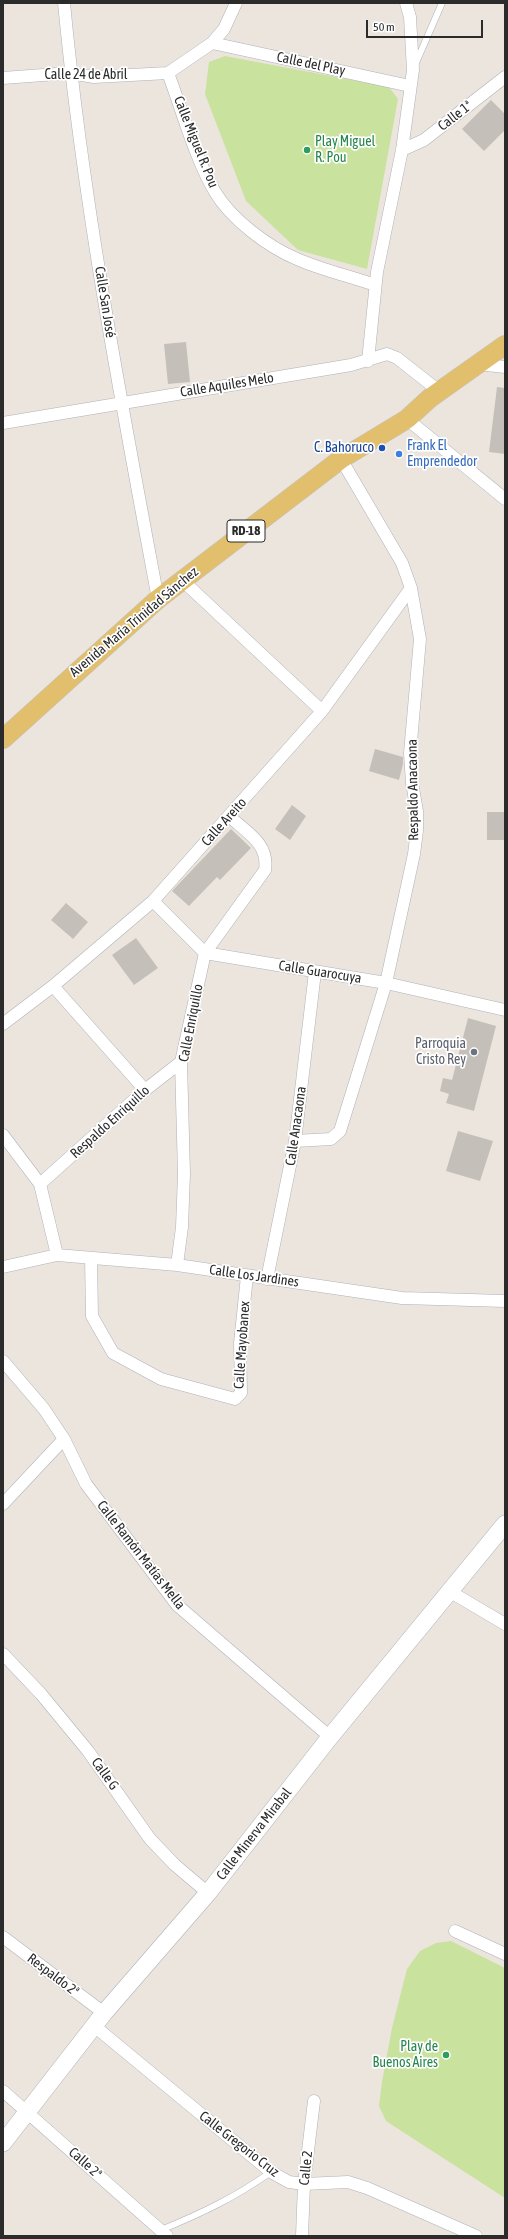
<!DOCTYPE html>
<meta charset="utf-8">
<style>
body{margin:0}
#map{position:relative;width:508px;height:2239px;overflow:hidden;background:#ebe5de;font-family:"Asap Condensed",sans-serif}
canvas{display:block}
.frame{position:absolute;inset:0;border:4px solid #2b2b2b;pointer-events:none}
.scale{position:absolute;left:366px;top:20px;width:117px;height:18px;box-sizing:border-box;border:2px solid #2b2b2b;border-top:0;padding-left:5px;font-size:12px;line-height:14px;white-space:nowrap;color:#2b2b2b;-webkit-text-stroke:3px #fff;paint-order:stroke}
</style>
<div id="map">
<canvas width="508" height="2239"></canvas>
<div class="frame"></div>
<div class="scale">50 m</div>
</div>
<script>
const c = document.querySelector('canvas').getContext('2d');
c.lineJoin = 'round';
function fill(path, color) { c.fillStyle = color; c.fill(path, 'evenodd'); }
function strokePath(path, color, width, dash) { c.strokeStyle = color; c.lineWidth = width; c.lineCap = dash ? 'butt' : 'round'; c.setLineDash(dash || []); c.stroke(path); }
function write(font, color, halo, rows, align = 'center') {
  c.font = font + ' "Asap Condensed",sans-serif'; c.lineWidth = 3.5; c.setLineDash([]); c.textBaseline = 'middle'; c.strokeStyle = halo; c.fillStyle = color; for (const [text, x, y, turn = 0] of rows) {
    c.save(); c.translate(x, y); c.rotate((+turn || 0) * Math.PI / 180); c.textAlign = isNaN(turn) ? turn : align; if (halo) c.strokeText(text, 0, 0); c.fillText(text, 0, 0); c.restore();
  }
}
fill(new Path2D(`
 M225 56 389 87 398 99 367 269 298 250 246 201 205 94 209 62Z
 M451 1941 505 1968V2198L386 2121 379 2106 382 2082 392 2028 407 1969 420 1951 436 1943Z`), '#c9e29d');
fill(new Path2D(`
 M491 100 505 114V130L484 151 462 129Z
 M186 342 190 382 168 384 164 344Z
 M497 387 505 388V454L489 452Z
 M375 749 403 757V764L399 780 369 771Z
 M292 805 306 816 290 840 275 829Z
 M487 812H505V840H487Z
 M231 829 251 848 220 880 217 877 189 906 172 891Z
 M66 903 88 922 73 939 51 920Z
 M136 938 158 968 134 985 112 955Z
 M468 1018 496 1026 474 1111 446 1103 449 1094 440 1091 443 1078 452 1080Z
 M458 1131 493 1141 480 1181 446 1171Z`), '#c4c0b9');
const lane = new Path2D(`
 M415 65 442 3
 M161 2230C202 2213 234 2198 271 2172`);
const street = new Path2D(`
 M64 3C83 203 121 401 158 599
 M212 43 410 86
 M168 73C182 110 195 158 215 192 231 219 268 247 297 259 322 270 349 276 375 285
 M3 78 70 73 94 77 168 73 212 43 224 29 236 3
 M402 150 424 140 505 77
 M368 361 377 272 402 150 413 70 410 17 406 3
 M478 364 505 367
 M407 419 505 499
 M3 423 351 365 387 354 397 358 439 391
 M182 580 322 711
 M153 901 205 953 386 983 505 1010
 M53 986 145 1090
 M3 1024 53 986 153 901 322 711 411 588
 M3 1135 40 1184 57 1255
 M295 1141 331 1139 340 1131 386 983 414 854 417 831V811L412 783 410 753 420 639 411 588 402 563 341 459
 M40 1184 145 1090 181 1062
 M91 1258 92 1316 113 1353 161 1379 235 1399 241 1393 240 1343 247 1276
 M177 1265 182 1227 184 1174 181 1062 205 953 265 870C269 843 247 833 229 816
 M3 1267 57 1255 177 1265 402 1298 505 1301
 M267 1279 295 1141 315 972
 M3 1361 44 1409 64 1439 86 1484 177 1605 330 1737
 M3 1504 64 1439
 M449 1591 505 1624
 M3 1654 41 1694 88 1751 150 1839 175 1865 208 1893
 M455 1931 505 1954
 M3 1937 104 2013
 M93 2025 271 2172 289 2182 304 2184 348 2182 367 2188 476 2236
 M3 2091 167 2236
 M302 2236 304 2184 314 2101`);
const secondary = new Path2D(`
 M3 2143 104 2013 208 1893 330 1737 505 1524`);
const primary = new Path2D(`
 M3 739 158 599 341 459 407 419 430 398 505 345`);
strokePath(lane, '#afb1ba', 7);
strokePath(street, '#afb1ba', 13);
strokePath(secondary, '#afb1ba', 18);
strokePath(primary, '#c4c4c4', 20);
strokePath(lane, '#fff', 6);
strokePath(street, '#fff', 12);
strokePath(secondary, '#fff', 17);
strokePath(primary, '#e2bf6c', 19);
for (const [x, y, r, color] of [
 [307,150,4,"#2e9e5b"],
 [382,448,4,"#1a4fb4"],
 [399,454,4,"#3f7fe0"],
 [474,1052,4,"#6b7280"],
 [446,2055,4,"#2e9e5b"]
]) { const dot = new Path2D(); dot.arc(x, y, r, 0, 2 * Math.PI); c.fillStyle = color; c.fill(dot); strokePath(dot, '#fff', 1.5); }
for (const [x, y, w] of [
 [246,531,38]
]) { const box = new Path2D(); box.roundRect(x - w / 2, y - 11, w, 22, 3); c.fillStyle = '#fff'; c.fill(box); strokePath(box, '#2b2b2b', 1); }
write('bold 13px', '#2b2b2b', null, [
 ["RD-18",246,531]
]);
write('14px', '#2b2b2b', '#fff', [
 ["Calle del Play",311,64,12],
 ["Calle 24 de Abril",86,75],
 ["Calle 1ª",455,116,-38],
 ["Calle Miguel R. Pou",196,142,68],
 ["Calle San José",105,302,81],
 ["Calle Aquiles Melo",227,385,-9],
 ["Avenida María Trinidad Sánchez",134,622,-40],
 ["Respaldo Anacaona",413,790,-91],
 ["Calle Areito",224,822,-48],
 ["Calle Guarocuya",320,972,9],
 ["Calle Enriquillo",191,1023,-79],
 ["Respaldo Enriquillo",110,1122,-42],
 ["Calle Anacaona",296,1126,-82],
 ["Calle Los Jardines",254,1276,8],
 ["Calle Mayobanex",242,1345,-86],
 ["Calle Ramón Matías Mella",141,1555,52],
 ["Calle G",105,1774,54],
 ["Calle Minerva Mirabal",254,1834,-52],
 ["Respaldo 2ª",53,1975,37],
 ["Calle Gregorio Cruz",239,2144,38],
 ["Calle 2ª",85,2163,42],
 ["Calle 2",306,2168,-84]
]);
write('14px', '#27864d', '#fff', [
 ["Play Miguel",315,142],
 ["R. Pou",315,158],
 ["Play de",438,2047,"right"],
 ["Buenos Aires",438,2063,"right"]
], 'left');
write('14px', '#366cbe', '#fff', [
 ["Frank El",407,446],
 ["Emprendedor",407,462]
], 'left');
write('14px', '#164399', '#fff', [
 ["C. Bahoruco",374,448]
], 'right');
write('14px', '#5b616d', '#fff', [
 ["Parroquia",466,1044],
 ["Cristo Rey",466,1060]
], 'right');
</script>
